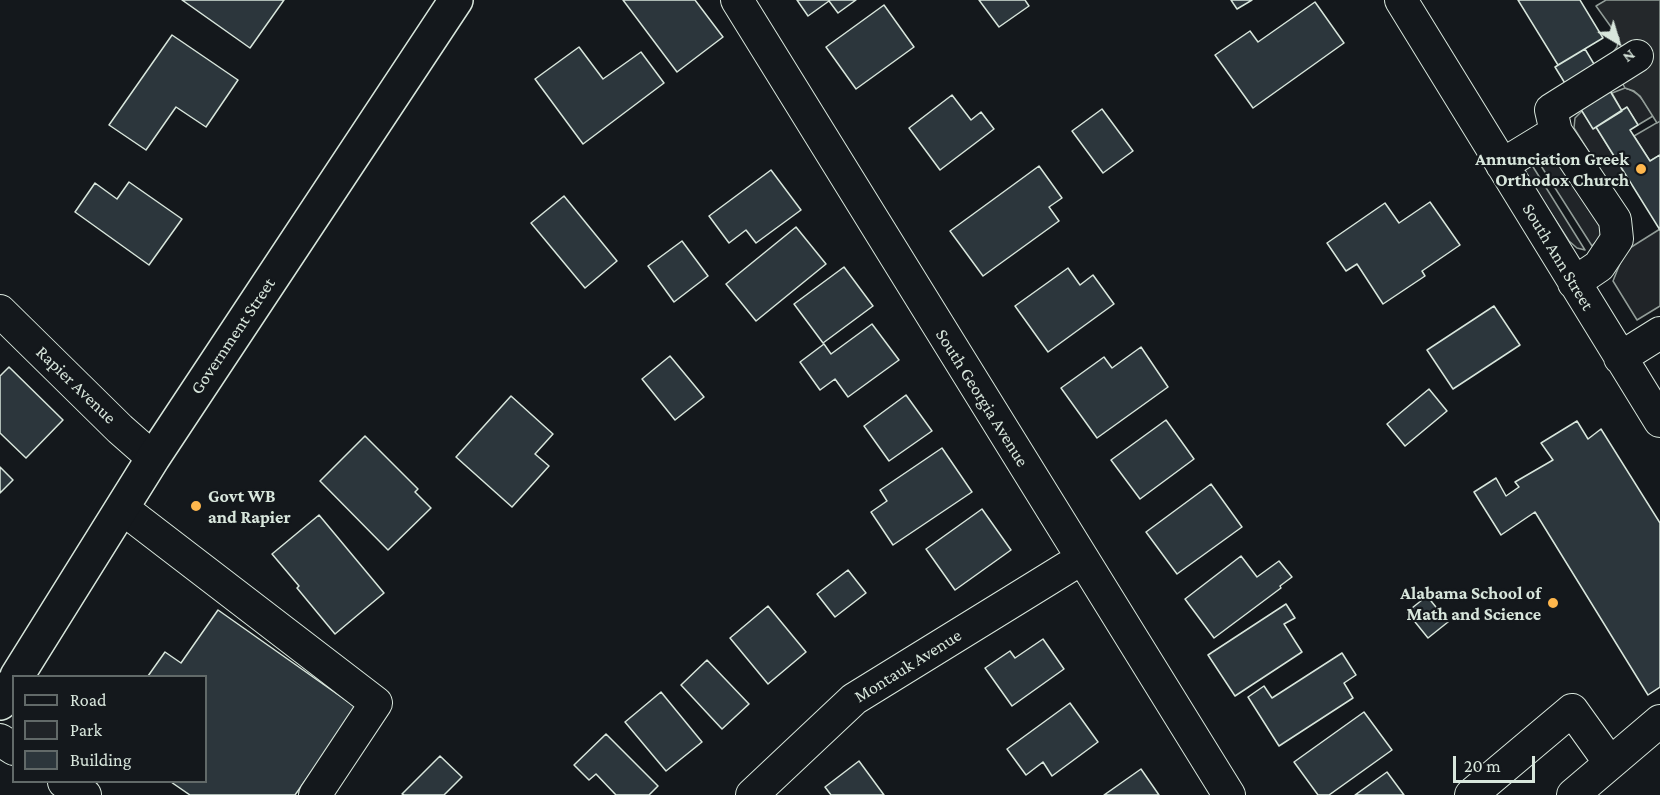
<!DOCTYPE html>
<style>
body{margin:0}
#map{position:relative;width:1660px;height:795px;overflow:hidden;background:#14181c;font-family:"Crimson Pro",serif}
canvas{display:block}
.legend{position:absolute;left:12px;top:675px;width:195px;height:108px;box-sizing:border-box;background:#14181c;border:2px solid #626a69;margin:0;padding:8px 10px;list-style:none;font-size:18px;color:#d8e6dc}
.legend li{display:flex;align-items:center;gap:12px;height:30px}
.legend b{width:30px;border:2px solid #626a69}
.north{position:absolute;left:1588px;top:12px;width:60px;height:60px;-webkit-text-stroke:4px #14181c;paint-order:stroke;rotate:142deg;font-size:16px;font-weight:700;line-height:24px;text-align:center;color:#d8e6dc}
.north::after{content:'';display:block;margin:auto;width:21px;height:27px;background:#d8e6dc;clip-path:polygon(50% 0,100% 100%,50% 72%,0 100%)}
.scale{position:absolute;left:1453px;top:756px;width:82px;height:27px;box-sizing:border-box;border:3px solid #d8e6dc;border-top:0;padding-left:8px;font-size:18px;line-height:21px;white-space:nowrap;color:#d8e6dc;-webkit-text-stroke:4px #14181c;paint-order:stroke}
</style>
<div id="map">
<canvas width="1660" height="795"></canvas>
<ul class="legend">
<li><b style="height:8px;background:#14181c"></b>Road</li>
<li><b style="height:16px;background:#202428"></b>Park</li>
<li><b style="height:16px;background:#2c363c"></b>Building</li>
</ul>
<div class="north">N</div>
<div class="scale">20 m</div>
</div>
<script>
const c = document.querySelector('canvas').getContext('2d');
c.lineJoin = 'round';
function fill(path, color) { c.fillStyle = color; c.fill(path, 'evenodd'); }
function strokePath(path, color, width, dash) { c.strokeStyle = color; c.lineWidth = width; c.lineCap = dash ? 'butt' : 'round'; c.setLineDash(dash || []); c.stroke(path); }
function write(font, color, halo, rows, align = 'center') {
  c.font = font + ' "Crimson Pro",serif'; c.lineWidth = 4.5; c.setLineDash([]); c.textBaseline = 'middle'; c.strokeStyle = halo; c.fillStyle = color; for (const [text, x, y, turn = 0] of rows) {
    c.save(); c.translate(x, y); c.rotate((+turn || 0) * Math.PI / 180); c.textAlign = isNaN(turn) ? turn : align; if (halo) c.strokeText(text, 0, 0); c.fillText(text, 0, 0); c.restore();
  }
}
const green = new Path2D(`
 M1625 88C1640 92 1645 103 1653 116L1638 125 1627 108 1622 111 1612 93Z
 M1582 111 1593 128 1596 127 1627 177 1611 187 1574 128 1575 118Z
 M1660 121V155L1650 161 1634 136Z
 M1548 154 1562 162 1602 229 1599 239 1592 246 1536 158Z
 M1530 162 1585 250 1577 248 1569 241 1527 176 1525 169Z
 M1660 229V306L1637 320 1613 281 1625 251Z`);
fill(green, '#202428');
strokePath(green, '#939e99', 1.5);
const parking = new Path2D(`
 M1606 0H1660V121L1657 123 1640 96 1634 91 1625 88 1609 58 1617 47 1619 38 1596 6Z`);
fill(parking, '#24282b');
strokePath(parking, '#939e99', 1.5);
const building = new Path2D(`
 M182 0H284L250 48Z
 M623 0H695L723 37 677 72Z
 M797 0H856L838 13 829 1 808 16Z
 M979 0H1025L1029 6 999 27Z
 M1231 0H1252L1237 9Z
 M1518 0H1580L1603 38 1558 65Z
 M1315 2 1344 43 1253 108 1215 55 1250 31 1258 42Z
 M884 5 914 47 856 89 826 47Z
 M172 35 238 80 206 127 176 107 146 150 109 125Z
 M579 47 603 79 641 52 664 83 583 144 535 79Z
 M1585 49 1622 111 1593 129 1555 67Z
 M952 95 971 120 981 112 994 129 940 170 909 128Z
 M1627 107 1638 125 1630 130 1650 161 1660 155V230L1596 127Z
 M1102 109 1133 151 1103 173 1072 131Z
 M1039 166 1062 198 1049 207 1059 221 983 276 950 231Z
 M771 170 801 210 756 243 746 230 729 243 709 216Z
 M129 182 182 219 149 265 75 212 95 183 117 199Z
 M564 196 617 261 585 288 531 223Z
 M1430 202 1460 245 1422 271 1425 276 1383 304 1357 264 1346 271 1327 243 1385 203 1399 223Z
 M796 227 826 264 756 321 726 284Z
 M682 241 708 276 674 302 648 266Z
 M844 267 873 306 823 343 794 304Z
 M1068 268 1080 285 1093 275 1114 304 1048 352 1015 306Z
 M1494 306 1520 345 1453 389 1427 350Z
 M872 324 899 360 848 397 835 379 820 390 800 362 824 344 831 354Z
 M1141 347 1168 387 1097 438 1061 388 1104 357 1112 368Z
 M670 356 704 397 675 420 642 379Z
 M9 367 63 420 26 458 0 433V376Z
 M1429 389 1447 411 1405 446 1387 424Z
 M906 395 932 431 889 461 864 426Z
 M511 396 553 434 535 454 549 466 512 507 456 457Z
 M1166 420 1194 459 1140 499 1111 460Z
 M1577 421 1588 439 1601 429 1660 523V687L1648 695 1535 512 1501 535 1474 492 1496 478 1506 496 1519 487 1515 482 1553 460 1541 443Z
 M365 436 418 489 415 492 431 508 388 550 320 481Z
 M942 448 972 492 893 545 871 512 887 501 880 490Z
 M0 467 13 480 0 493Z
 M1211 484 1242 527 1177 574 1146 532Z
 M982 509 1011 550 955 590 926 549Z
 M319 515 384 593 335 634 297 588 299 586 272 554Z
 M1241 556 1257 577 1279 561 1292 577 1280 586 1281 588 1214 638 1185 599Z
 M848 570 866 593 835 617 817 594Z
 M1427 596 1448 622 1428 638 1407 612Z
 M1286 604 1295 618 1284 624 1302 652 1235 696 1208 655Z
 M768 606 806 652 768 684 730 638Z
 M218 610 357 708 295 795H190L171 782H206V676H148L165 652 181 663Z
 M1043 639 1064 669 1012 706 985 668 1010 651 1015 658Z
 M1342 653 1356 675 1344 683 1353 698 1279 746 1248 697 1264 686 1272 698Z
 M707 660 749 704 722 729 681 685Z
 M661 692 702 742 666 771 625 722Z
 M1070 703 1098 742 1052 776 1043 762 1026 775 1007 749Z
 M1364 712 1392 750 1329 795H1318L1294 762Z
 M606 734 658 786 649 795H616L596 774 589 780 574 765Z
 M440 756 462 777 444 795H404L402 794Z
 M859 761 884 795H831L825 787Z
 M1141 769 1159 795H1104Z
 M1387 772 1404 795H1355Z`);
fill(building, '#2c363c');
strokePath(building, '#d8e6dc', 1.5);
const minor = new Path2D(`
 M737 0 1229 795
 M1401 0 1660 421
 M1502 165 1556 132
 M1574 283 1599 266 1617 239 1615 220 1556 132 1551 110 1637 56
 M0 311 120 429 153 458
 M1620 358 1660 333
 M122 508 376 703 315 795
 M0 740 14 749
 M64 782 85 795
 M752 795 854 699 1081 559
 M1471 795 1572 710 1610 763
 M1573 795 1660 721`);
const major = new Path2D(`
 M17 676 153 458 456 0
 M0 703 14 682`);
strokePath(minor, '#d8e6dc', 34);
strokePath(major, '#d8e6dc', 36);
strokePath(minor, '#14181c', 32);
strokePath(major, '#14181c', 33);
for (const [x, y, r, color] of [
 [1641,169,6,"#ffb74d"],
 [196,506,6,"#ffb74d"],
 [1553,603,6,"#ffb74d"]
]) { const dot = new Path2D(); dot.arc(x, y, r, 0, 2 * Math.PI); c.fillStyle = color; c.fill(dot); strokePath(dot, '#14181c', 2); }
write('bold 18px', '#d8e6dc', '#14181c', [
 ["Annunciation Greek",1629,159],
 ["Orthodox Church",1629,180],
 ["Govt WB",208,496,"left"],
 ["and Rapier",208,517,"left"],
 ["Alabama School of",1541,593],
 ["Math and Science",1541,614]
], 'right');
write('18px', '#d8e6dc', '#14181c', [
 ["South Ann Street",1558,257,59],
 ["Government Street",233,336,-56],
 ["Rapier Avenue",76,385,44],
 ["South Georgia Avenue",982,398,58],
 ["Montauk Avenue",908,666,-32]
]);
</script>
